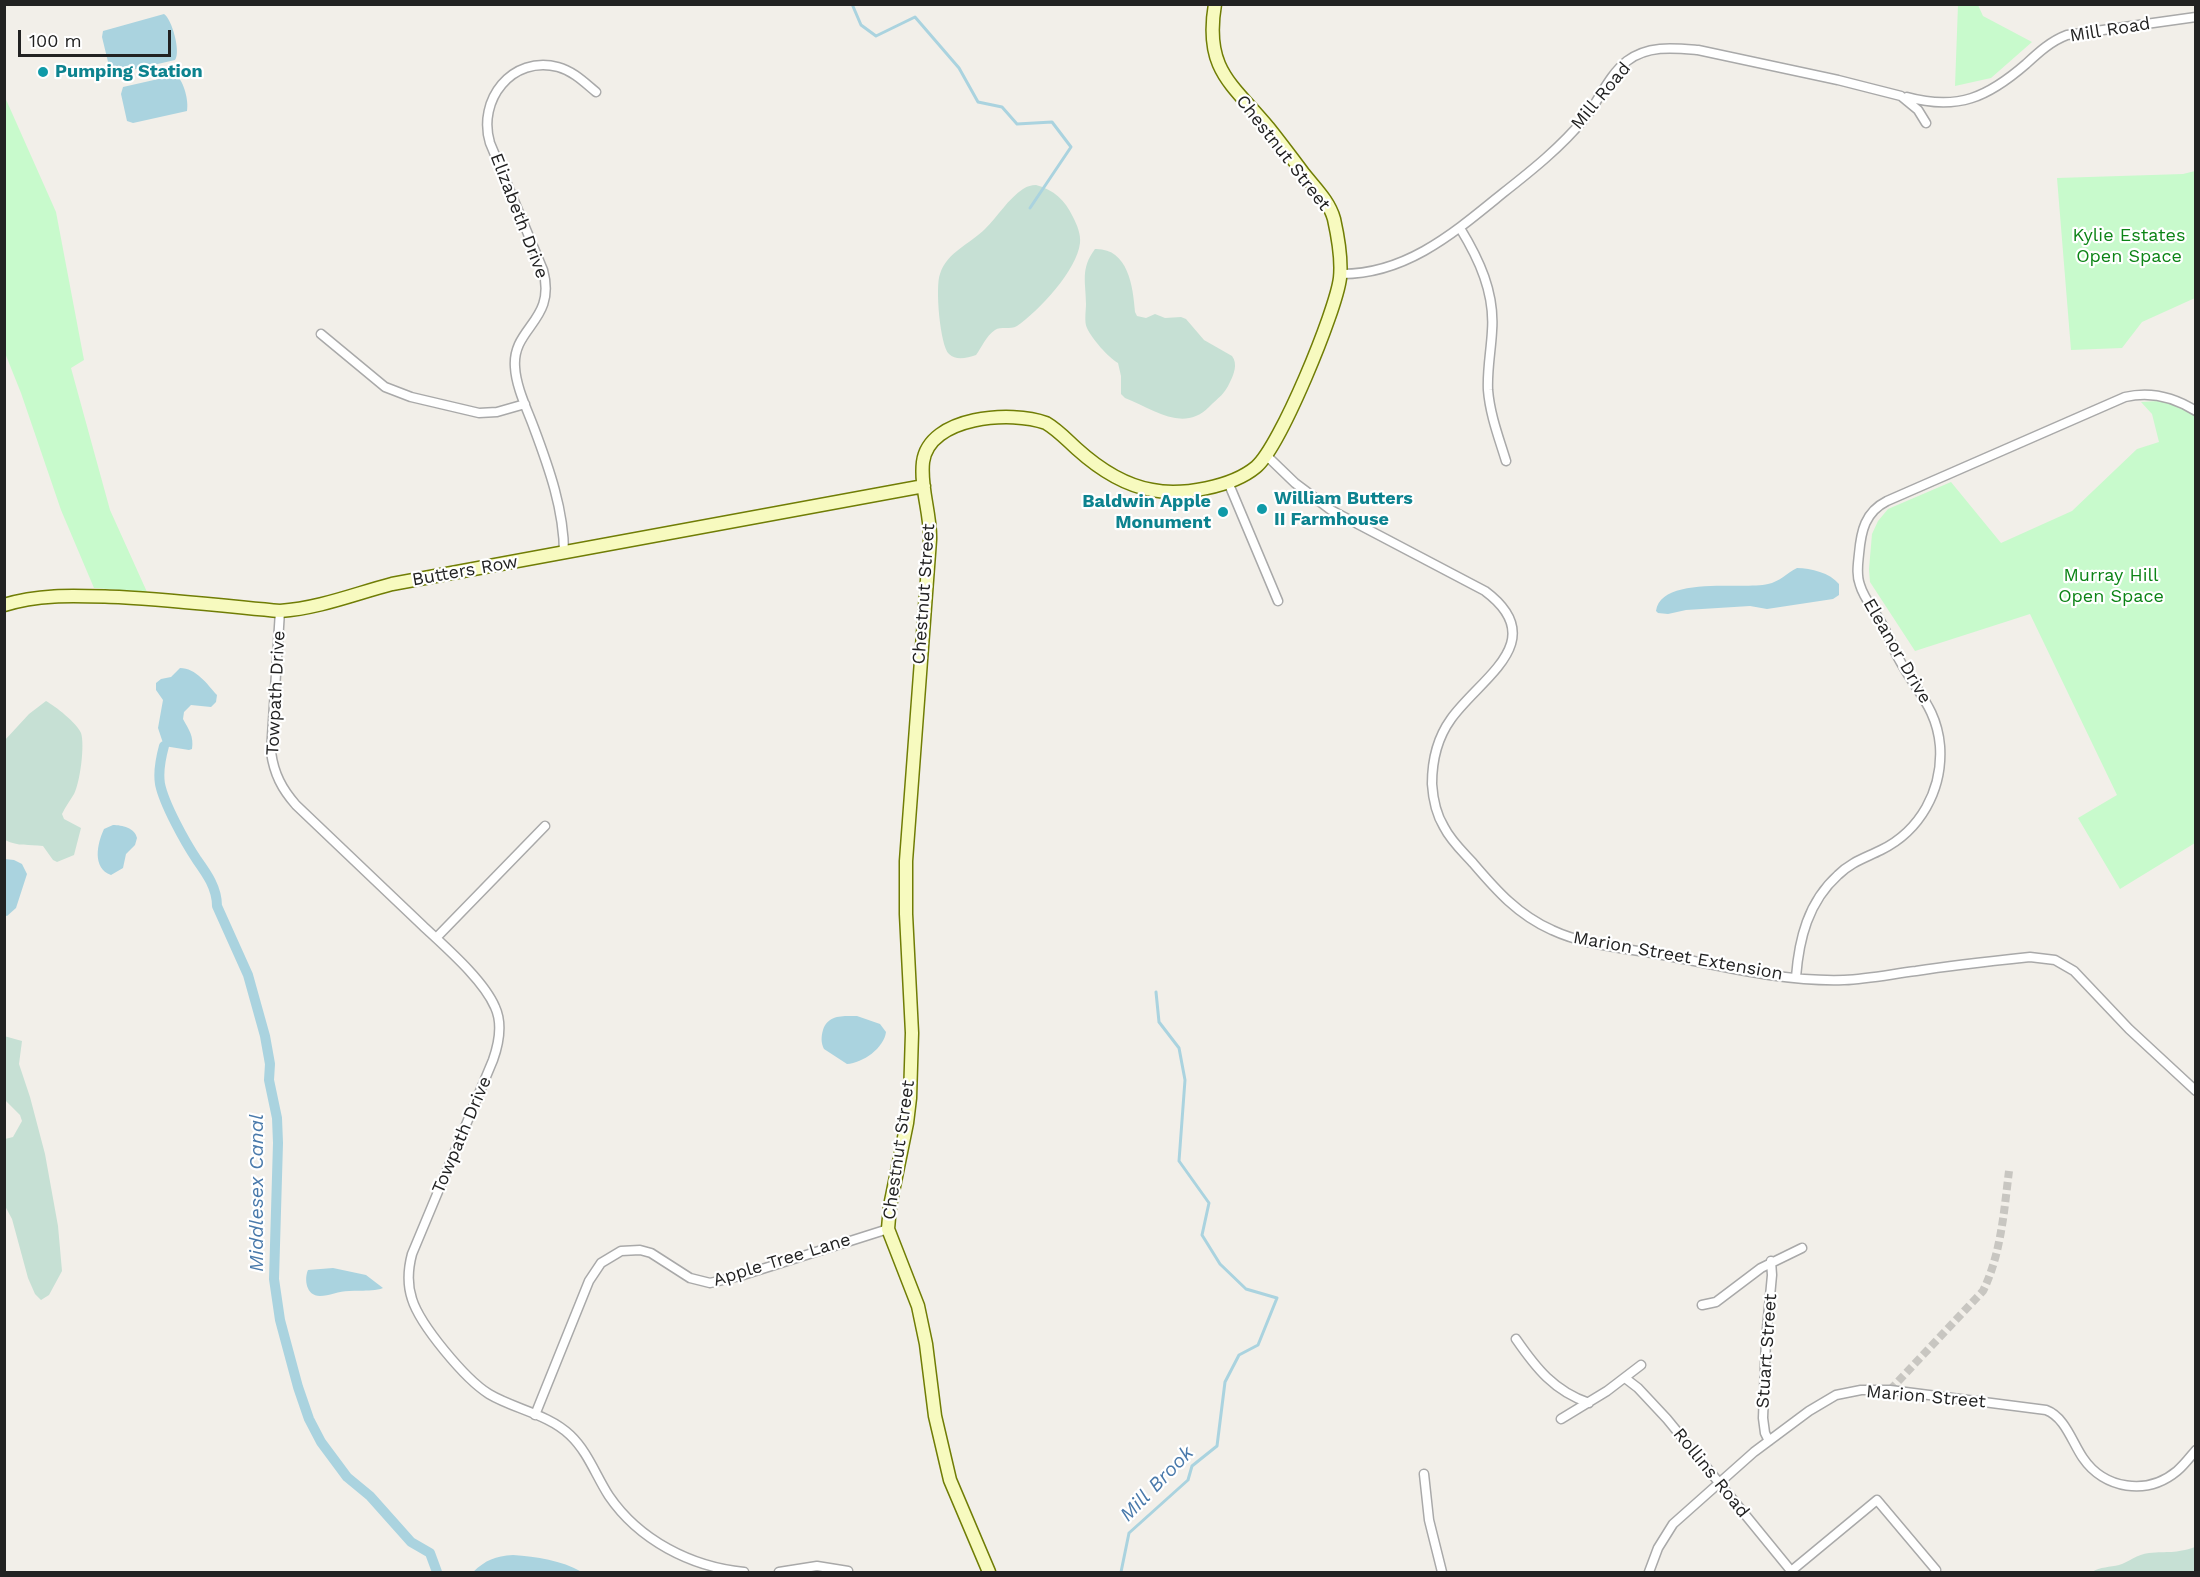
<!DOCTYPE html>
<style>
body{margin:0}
#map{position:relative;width:2200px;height:1577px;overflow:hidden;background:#f2efe9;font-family:"Work Sans",sans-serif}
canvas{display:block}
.frame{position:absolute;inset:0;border:6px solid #222;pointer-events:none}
.scale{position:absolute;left:18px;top:30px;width:153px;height:27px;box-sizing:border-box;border:3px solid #222;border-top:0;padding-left:8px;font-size:18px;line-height:21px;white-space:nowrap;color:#222;-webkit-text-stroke:4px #fff;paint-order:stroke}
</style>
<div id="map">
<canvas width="2200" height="1577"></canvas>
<div class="frame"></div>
<div class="scale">100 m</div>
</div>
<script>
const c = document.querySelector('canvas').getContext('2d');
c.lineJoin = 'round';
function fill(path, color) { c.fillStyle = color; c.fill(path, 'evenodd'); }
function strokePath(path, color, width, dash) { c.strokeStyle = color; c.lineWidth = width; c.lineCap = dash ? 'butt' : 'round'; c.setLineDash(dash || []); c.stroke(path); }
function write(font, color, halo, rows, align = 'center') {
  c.font = font + ' "Work Sans",sans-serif'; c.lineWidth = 4.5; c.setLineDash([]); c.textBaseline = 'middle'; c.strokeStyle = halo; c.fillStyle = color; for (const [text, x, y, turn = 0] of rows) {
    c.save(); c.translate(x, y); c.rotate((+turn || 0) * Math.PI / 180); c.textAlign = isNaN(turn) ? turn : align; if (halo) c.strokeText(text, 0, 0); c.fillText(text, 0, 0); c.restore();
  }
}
fill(new Path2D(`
 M1036 185C1054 190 1065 200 1073 217 1077 225 1081 234 1080 243 1077 270 1039 311 1017 326 1010 330 1001 326 995 330 986 336 982 347 976 355 967 358 956 361 949 354 940 346 935 286 940 274 947 252 970 244 985 229 998 216 1008 199 1023 189 1028 186 1031 185 1036 185Z
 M1095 249C1128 248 1133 286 1135 312L1137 316 1146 318 1155 314 1165 318 1181 317 1186 319 1204 340 1232 356C1238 364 1234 374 1230 382 1224 395 1219 397 1209 407 1183 433 1153 409 1125 398L1121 394V376L1118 363C1108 357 1092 339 1087 328 1084 322 1086 311 1086 304 1086 282 1080 269 1095 249Z
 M46 701C55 706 77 723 81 733 85 745 80 783 74 794 70 801 65 807 62 814L64 819 81 828 74 855 57 862 53 860 43 846C28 844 19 847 5 840V740L29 714Z
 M4 1036 22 1041 19 1064 30 1097 45 1154 58 1226 62 1271 49 1295 41 1300 35 1294 28 1278 12 1219 5 1206V1139L13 1137 22 1121 20 1115 5 1100Z
 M2195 1547V1572H2092C2100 1567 2110 1567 2119 1565 2129 1562 2137 1554 2149 1553 2168 1551 2175 1554 2195 1547Z`), '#c6e0d4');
fill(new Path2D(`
 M1958 5H1978L1983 16 2032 42 1991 78 1955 86Z
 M4 95 56 212 84 360 71 368 110 510 147 592 94 588 61 510 21 393 5 353Z
 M2195 171V298L2142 322 2122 348 2071 350 2057 178 2183 174Z
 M2158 401 2174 404 2195 414V843L2120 889 2078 818 2117 795 2030 614 1915 651 1870 582 1869 569 1872 534 1878 521 1888 509 1951 482 2001 543 2072 511 2137 449 2159 442 2152 414 2141 402Z`), '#c8facc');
fill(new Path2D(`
 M164 14C172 19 181 52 175 60L119 73 110 70 102 37 103 31Z
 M176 75C184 81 189 101 187 111L133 123 127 121 121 94 123 87Z
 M1797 568C1811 568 1830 573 1839 584V595L1833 599 1767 609 1750 606 1686 610 1668 614 1658 613 1656 611C1661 575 1743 590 1768 584 1779 582 1787 573 1797 568Z
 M180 668C196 668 207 684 217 695L216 702 211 707 191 705 184 712 183 719C189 730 194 736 192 749L189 750 164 746 158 728 163 700 156 690V683L161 679 171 677Z
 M113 825C122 825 135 828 137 838L135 845 126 854 123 868 111 875C92 868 97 844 104 829Z
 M5 859 14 860 22 864 27 874 16 908 7 916 4 915Z
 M857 1016 880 1024 886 1032C884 1048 863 1063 847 1064L824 1049C821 1043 821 1037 823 1030 828 1014 844 1016 857 1016Z
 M333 1268 366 1275 383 1288C373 1292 359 1290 349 1291 339 1291 329 1296 320 1296 306 1296 304 1279 308 1270Z
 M513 1555C537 1557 561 1560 582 1572H473C486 1560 495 1556 513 1555Z`), '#aad3df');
strokePath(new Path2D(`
 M852 4 861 25 876 36 915 17 959 68 978 102 1002 107 1017 124 1052 122 1071 147 1030 208
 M1121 1572 1129 1533 1188 1480 1192 1466 1217 1446 1225 1382 1239 1355 1258 1345 1277 1298 1246 1289 1220 1264 1202 1235 1209 1203 1179 1161 1185 1080 1179 1048 1159 1022 1156 992`), '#aad3df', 3);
strokePath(new Path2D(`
 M164 746C161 757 158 772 160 784 164 804 185 842 197 860 207 874 217 888 217 906L248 975 265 1036 270 1064 269 1080 277 1118 278 1143 274 1279 280 1320 298 1387 309 1419 321 1442 347 1477 370 1496 411 1542 430 1553 437 1572`), '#aad3df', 10);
strokePath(new Path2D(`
 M1890 1390 1983 1291C2001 1254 2004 1211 2009 1171`), '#c8c6c1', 8, [8, 4]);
const street = new Path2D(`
 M1907 97C1958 111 1988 97 2026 64 2039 52 2051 41 2067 35L2196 17
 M1460 228C1479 259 1495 293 1492 331 1491 351 1487 370 1488 390 1490 415 1499 438 1506 461
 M1340 274C1406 275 1455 232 1503 193 1531 171 1561 147 1584 119 1599 101 1608 76 1627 61 1648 45 1674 48 1698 50L1838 80 1901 96 1918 110 1926 123
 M321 334 385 387 411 397 479 413 497 412 525 404
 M1267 456 1295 483 1331 510 1485 591C1552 641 1480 678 1451 719 1438 737 1432 761 1432 784 1433 799 1436 814 1444 827 1451 841 1463 852 1473 863 1496 890 1518 915 1552 930 1586 946 1626 948 1663 955 1722 966 1783 982 1844 980 1868 979 1892 974 1916 971 1954 965 1992 961 2030 957L2055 960 2074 971 2129 1029 2196 1091
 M1228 482 1278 601
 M564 553C564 510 549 468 534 428 527 409 516 387 515 367 512 327 557 321 543 270L490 143C477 100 512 55 558 67 573 71 584 82 596 92
 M280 611 271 752C274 774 282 789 296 805 338 845 380 885 422 925 444 946 483 979 495 1007 503 1024 499 1043 493 1060L412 1254C408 1269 407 1284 412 1299 420 1325 465 1379 489 1394 514 1409 548 1414 570 1435 588 1452 596 1476 609 1496 639 1540 691 1567 744 1572
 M436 938 545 826
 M1796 977C1799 939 1808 902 1838 875 1851 862 1865 858 1881 850 1920 831 1943 790 1940 746 1937 709 1917 692 1900 661 1893 650 1889 636 1882 624 1875 611 1864 599 1860 585 1856 575 1858 564 1859 554 1861 531 1865 512 1887 501L2125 397C2150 391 2174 397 2196 411
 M1702 1305 1716 1302 1761 1268 1802 1248
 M1516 1339C1536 1368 1554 1391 1589 1403
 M1625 1378 1638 1388 1667 1419 1792 1572
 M535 1415 589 1281 601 1263 621 1251 640 1250 651 1253 690 1278 710 1283 740 1276 888 1229
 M1561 1419 1607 1391 1641 1365
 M1769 1441 1765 1433 1763 1418 1766 1339 1772 1275 1771 1261
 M1424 1474 1429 1520 1442 1572
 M779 1572 817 1566 848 1571
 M1649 1572 1658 1548 1673 1524 1754 1452 1809 1411 1836 1395 1861 1390H1890L2046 1410C2065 1417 2072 1442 2083 1458 2104 1489 2147 1496 2177 1471 2184 1465 2190 1457 2196 1450
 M1790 1572 1877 1500 1936 1570`);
const secondary = new Path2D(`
 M4 605C42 593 80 596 119 597 173 600 227 606 280 611 320 608 354 594 392 584L924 486
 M989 1572 950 1480 935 1416 926 1344 918 1306 888 1229 890 1206 907 1123 910 1098 912 1033 906 914V861L930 540C931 514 920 488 923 462 929 416 1012 410 1046 423 1058 430 1067 440 1077 449 1098 468 1124 485 1152 490 1182 496 1232 487 1256 467 1280 447 1336 311 1340 278 1342 259 1338 237 1334 219 1329 201 1315 188 1304 174 1292 158 1280 142 1268 127 1231 83 1204 69 1215 4`);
strokePath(street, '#a9a9a9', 11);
strokePath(secondary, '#707d05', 15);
strokePath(street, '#fff', 8);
strokePath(secondary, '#f7fabf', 12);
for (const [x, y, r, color] of [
 [43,72,6,"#0f9aa8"],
 [1262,509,6,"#0f9aa8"],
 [1223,512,6,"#0f9aa8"]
]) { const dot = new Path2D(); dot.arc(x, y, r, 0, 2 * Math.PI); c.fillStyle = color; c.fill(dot); strokePath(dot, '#fff', 2); }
write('18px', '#222', '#fff', [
 ["Mill Road",2110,30,-9],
 ["Mill Road",1601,96,-50],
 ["Chestnut Street",1283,153,52],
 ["Elizabeth Drive",519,216,69],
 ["Butters Row",465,571,-10],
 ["Chestnut Street",924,594,-86],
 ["Eleanor Drive",1897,651,60],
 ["Towpath Drive",276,693,-87],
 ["Marion Street Extension",1678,956,10],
 ["Towpath Drive",462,1135,-67],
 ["Chestnut Street",899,1150,-82],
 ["Apple Tree Lane",782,1260,-17],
 ["Stuart Street",1767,1351,-86],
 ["Marion Street",1926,1397,5],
 ["Rollins Road",1711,1473,51]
]);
write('bold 18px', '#0d838f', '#fff', [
 ["Pumping Station",55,72],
 ["William Butters",1274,499],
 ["II Farmhouse",1274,520],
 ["Baldwin Apple",1211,502,"right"],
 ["Monument",1211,523,"right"]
], 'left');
write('18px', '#0c8416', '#fff', [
 ["Kylie Estates",2129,236],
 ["Open Space",2129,257],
 ["Murray Hill",2111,576],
 ["Open Space",2111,597]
]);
write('italic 20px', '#4a7aab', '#fff', [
 ["Middlesex Canal",257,1193,-90],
 ["Mill Brook",1157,1484,-46]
]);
</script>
